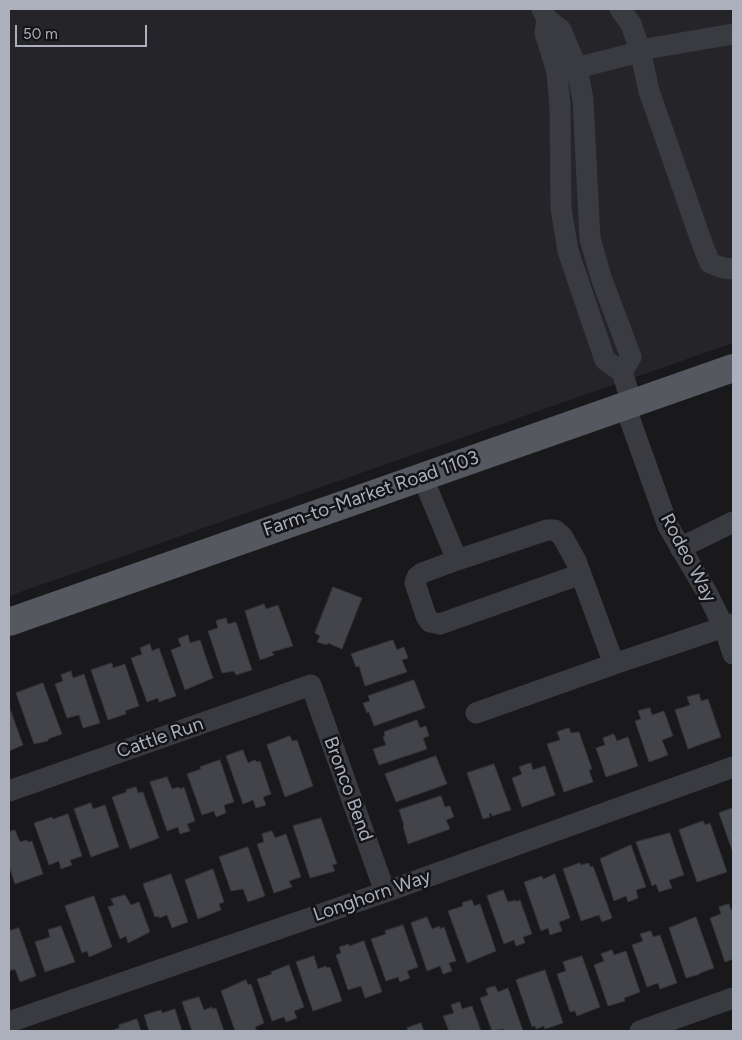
<!DOCTYPE html>
<style>
body{margin:0}
#map{position:relative;width:742px;height:1040px;overflow:hidden;background:#19191c;font-family:Figtree,sans-serif}
canvas{display:block}
.frame{position:absolute;inset:0;border:10px solid #abb0bc;pointer-events:none}
.scale{position:absolute;left:15px;top:25px;width:132px;height:22px;box-sizing:border-box;border:2px solid #abb0bc;border-top:0;padding-left:6px;font-size:15px;line-height:18px;white-space:nowrap;color:#abb0bc;-webkit-text-stroke:4px #141417;paint-order:stroke}
</style>
<div id="map">
<canvas width="742" height="1040"></canvas>
<div class="frame"></div>
<div class="scale">50 m</div>
</div>
<script>
const c = document.querySelector('canvas').getContext('2d');
c.lineJoin = 'round';
function fill(path, color) { c.fillStyle = color; c.fill(path, 'evenodd'); }
function strokePath(path, color, width, dash) { c.strokeStyle = color; c.lineWidth = width; c.lineCap = dash ? 'butt' : 'round'; c.setLineDash(dash || []); c.stroke(path); }
function write(font, color, halo, rows, align = 'center') {
  c.font = font + ' Figtree,sans-serif'; c.lineWidth = 5; c.setLineDash([]); c.textBaseline = 'middle'; c.strokeStyle = halo; c.fillStyle = color; for (const [text, x, y, turn = 0] of rows) {
    c.save(); c.translate(x, y); c.rotate((+turn || 0) * Math.PI / 180); c.textAlign = isNaN(turn) ? turn : align; if (halo) c.strokeText(text, 0, 0); c.fillText(text, 0, 0); c.restore();
  }
}
fill(new Path2D(`
 M9 9H733V343L9 596Z`), '#252529');
const building = new Path2D(`
 M333 587 362 598 342 649 328 643 327 645 317 642 320 636 315 633Z
 M264 604 266 609 278 605 293 646 272 652 274 655 260 660 245 611Z
 M226 618 228 624 236 622 252 670 236 675 234 671 222 673 208 631 218 628 216 621Z
 M188 635 190 643 200 640 213 678 185 690 171 650 181 646 178 639Z
 M393 640 397 650 404 647 408 658 402 660 407 672 365 686 359 666 356 667 351 654Z
 M150 644 152 651 159 648 176 696 159 702 158 698 147 702 131 658 142 654 140 648Z
 M112 663 113 668 125 664 139 706 125 711 126 714 108 720 91 670Z
 M71 671 73 678 84 674 100 723 83 728 79 715 67 718 55 684 63 681 61 675Z
 M414 680 425 708 374 726 369 712 367 713 363 703 370 701 368 696Z
 M43 683 62 734 48 739V741L34 744 16 693Z
 M699 694 701 701 708 699 721 737 688 749 675 710 690 705 687 697Z
 M9 706 23 745 9 751Z
 M650 708 652 715 664 711 673 736 662 740 668 755 649 762 635 721 641 719 638 711Z
 M417 720 420 728 426 726 429 736 423 738 427 749 379 765 373 749 386 745 383 737 385 736 384 732Z
 M569 728 571 733 579 732 592 769 589 770 593 782 564 792 547 744 560 740 557 732Z
 M614 734 617 741 628 737 638 766 606 777 596 748 605 745 603 738Z
 M290 736 292 741 297 740 313 786 285 797 267 745Z
 M243 750 248 763 255 760 256 762 260 761 271 794 263 797 266 805 256 808 253 800 243 804 226 756Z
 M436 756 447 784 396 802 385 774Z
 M220 760 234 802 224 805 226 813 216 817 214 811 202 815 187 774 201 769 200 767Z
 M531 763 533 770 545 766 555 795 522 807 512 778 522 774 519 767Z
 M494 764 511 810 492 816 491 813 489 814 490 817 483 819 467 773Z
 M167 777 172 789 179 787 180 789 184 787 195 821 187 824 190 831 180 834 178 827 167 831 150 782Z
 M136 787 138 793 143 792 159 838 130 849 112 797 127 792 126 790Z
 M441 796 445 807 450 806 454 817 446 820 450 829 408 844 403 826 404 825 399 810Z
 M91 803 93 809 105 805 119 847 91 857 74 809Z
 M733 808V853L719 813Z
 M68 814 82 856 70 860 72 865 61 869 59 861 49 865 34 823 52 817 53 819Z
 M321 818 337 864 332 865 335 871 310 878 293 826Z
 M703 821 705 825 710 823 727 872 697 882 679 830Z
 M15 830 20 842 27 840 28 842 32 841 43 874 15 884 9 866V832Z
 M272 831 275 838 286 834 301 877 289 881 292 887 274 893 257 844 264 842 262 834Z
 M670 833 684 875 669 880 672 888 659 892 656 884 652 886 636 842Z
 M631 845 646 887 636 890 638 898 628 902 626 896 614 901 600 859Z
 M248 847 265 896 248 902 243 889 231 891 219 857Z
 M580 863 581 865 589 863 590 867 593 866 612 918 602 922 599 915 581 921 563 869Z
 M213 869 224 902 219 904 221 910 198 919 185 880Z
 M171 874 188 922 172 928 167 915 159 918V916L155 917 143 884Z
 M555 874 570 918 559 922 562 931 550 935 548 928 541 931 524 882 542 876 543 879Z
 M503 890 508 902 516 900V902L520 900 532 934 523 937 525 943 516 946 514 940 504 944 487 896Z
 M125 895 131 905 139 902 150 932 128 943 126 936 120 939 108 907 114 905 111 899Z
 M94 896 112 947 89 957 87 951 82 953 65 906Z
 M472 900 474 906 480 904 496 951 467 963 448 911 463 906 462 903Z
 M729 904 731 910 733 909V959L725 962 710 918 721 914 719 907Z
 M427 917 432 929 440 926V929L444 927 456 961 449 963 452 971 443 974 440 966 427 971 411 923Z
 M696 917 714 968 700 973V974L686 978 669 928Z
 M403 925 418 967 407 971 410 978 400 982 398 977 386 981 371 939 386 934 385 931Z
 M61 926 75 962 45 972 35 942 50 937 48 930Z
 M19 928 36 976 20 982 15 969 9 971V931Z
 M651 931 653 937 660 935 677 983 660 989 658 983 647 987 632 945 643 941 640 934Z
 M364 941 382 992 365 998 361 986 348 990 336 955 341 953 339 947 349 944V946Z
 M612 950 614 955 626 951 640 992 624 998 625 1001 608 1006 594 965 604 961 601 954Z
 M314 956 318 969 326 966 327 968 330 967 342 1001 313 1011 296 962Z
 M582 956 600 1007 577 1016 575 1011 570 1012 557 974 566 971 563 962Z
 M289 965 304 1007 294 1011 297 1018 286 1022 284 1017 272 1021 257 979 272 974 271 972Z
 M545 970 563 1023 545 1029 544 1026 536 1029 535 1026 532 1027 516 980Z
 M246 980 248 985 251 984 264 1023 255 1027 257 1031H235L221 991Z
 M495 986 498 992 508 988 523 1031H504L503 1029 492 1031 480 998 488 995 486 989Z
 M199 997 204 1010 212 1007V1009L216 1008 224 1031H192L182 1002Z
 M460 1002 462 1009 472 1006 481 1031H449L443 1016 454 1013 451 1005Z
 M175 1009 182 1031H149L144 1015 161 1010 162 1013Z
 M137 1019 141 1031H110L119 1028V1025Z
 M421 1023 424 1031H408L407 1028Z`);
fill(building, '#434449');
strokePath(building, '#333338', 1);
strokePath(new Path2D(`
 M542 9 547 19 561 30 577 68 583 100 590 239 602 280 631 357 622 372
 M620 9 631 24 640 50 649 91 703 246 710 263 723 268 733 269
 M547 19 545 33 557 72 560 105 561 208 568 251 605 360 622 372 632 403
 M565 71 631 54 640 50 733 34
 M625 406 668 526 706 591 724 627 733 654
 M422 476 457 560 547 530H555L562 536 576 561 614 664 733 624
 M680 548 733 522
 M457 560 422 573 417 577 415 583 426 616 430 622 440 624 581 574
 M476 713 614 664
 M9 791 311 685 385 892
 M9 1022 385 892 733 767
 M640 1031 733 998`), '#3a3b41', 21);
strokePath(new Path2D(`
 M9 622 733 368`), '#565860', 28);
write('19px', '#abb0bc', '#141417', [
 ["Farm-to-Market Road 1103",371,494,-19],
 ["Rodeo Way",688,558,62],
 ["Cattle Run",160,738,-19],
 ["Bronco Bend",348,789,70],
 ["Longhorn Way",372,896,-19]
]);
</script>
